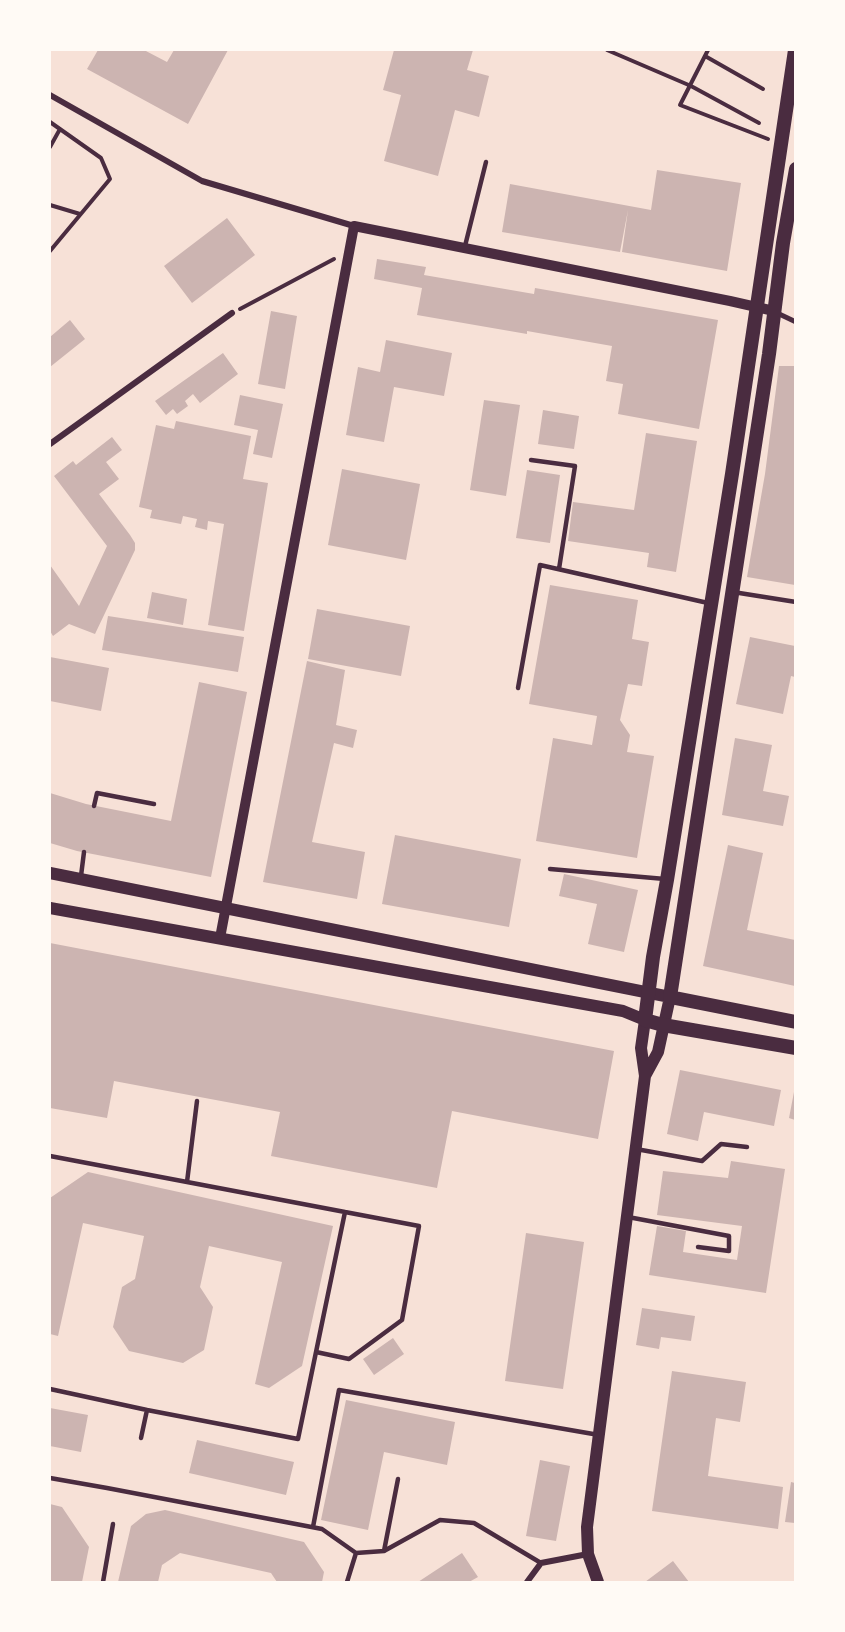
<!DOCTYPE html>
<style>
body{margin:0}
#map{position:relative;width:845px;height:1632px;overflow:hidden;background:#f7e1d7;font-family:Inter,sans-serif}
canvas{display:block}
.frame{position:absolute;inset:0;border:51px solid #fffaf5;pointer-events:none}
</style>
<div id="map">
<canvas width="845" height="1632"></canvas>
<div class="frame"></div>
</div>
<script>
const c = document.querySelector('canvas').getContext('2d');
c.lineJoin = 'round';
function fill(path, color) { c.fillStyle = color; c.fill(path, 'evenodd'); }
function strokePath(path, color, width, dash) { c.strokeStyle = color; c.lineWidth = width; c.lineCap = dash ? 'butt' : 'round'; c.setLineDash(dash || []); c.stroke(path); }
fill(new Path2D(`
 M98 50H144L167 62 174 50H228L188 124 87 69Z
 M394 50H473L467 70 489 76 479 117 455 110 438 176 384 161 401 95 383 90Z
 M657 170 741 183 727 271 622 252 628 210 620 252 502 232 510 184 651 210Z
 M227 218 255 255 192 303 164 266Z
 M377 259 426 267 424 275 534 294 535 288 718 320 699 429 618 414 623 384 606 381 612 346 527 331V334L417 315 422 288 374 279Z
 M271 311 297 316 285 389 258 384Z
 M70 320 85 339 50 367V337Z
 M386 340 452 353 444 396 394 387 384 442 346 435 358 367 380 372Z
 M223 353 238 374 200 403 193 394 185 401 188 406 177 414 173 409 166 415 155 401Z
 M779 366H795V585L747 577 765 474Z
 M240 395 283 404 272 458 253 454 258 430 234 425Z
 M484 400 520 405 506 496 470 490Z
 M543 410 579 416 574 449 538 444Z
 M176 421 251 436 243 479 268 483 244 631 208 625 224 524 208 521 207 530 195 527 197 519 183 516 181 524 150 518 152 510 139 507 156 425 174 429Z
 M646 433 697 441 676 572 647 567 649 553 568 541 573 502 634 510Z
 M112 437 122 450 106 462 119 479 99 494 130 535 135 543V550L95 634 69 624 53 636 50 631V565L79 606 107 546 54 476 73 461 76 465Z
 M342 469 420 484 406 560 328 545Z
 M527 470 560 475 550 543 516 538Z
 M550 585 638 600 632 639 649 642 642 686 628 684 620 720 630 735 627 752 654 756 637 858 536 841 553 738 592 745 597 716 529 704Z
 M152 592 187 599 183 625 147 618Z
 M317 609 410 626 401 676 308 659Z
 M108 616 244 637 238 672 102 650Z
 M750 637 795 646V677L791 676 783 714 736 704Z
 M50 657 109 668 101 711 50 701Z
 M307 661 345 670 336 725 357 730 353 748 334 743 312 842 365 852 357 899 263 882Z
 M199 682 247 692 211 877 77 851 50 843V793L86 804 171 821Z
 M735 738 772 745 763 791 789 796 783 826 722 815Z
 M395 835 521 859 509 927 382 904Z
 M728 845 763 853 747 930 795 940V986L703 966Z
 M564 874 638 890 624 952 588 944 597 904 559 896Z
 M50 943 614 1051 598 1139 452 1111 437 1188 271 1156 280 1112 114 1081 107 1118 50 1108Z
 M680 1070 781 1090 774 1126 704 1112 698 1141 667 1134Z
 M794 1092 795 1093V1120L789 1118Z
 M731 1161 785 1169 766 1293 649 1275 657 1226 686 1231 683 1252 737 1260 742 1226 657 1215 663 1171 728 1178Z
 M88 1172 333 1226 302 1366 269 1388 255 1384 282 1262 209 1246 200 1287 213 1307 204 1350 183 1363 129 1351 113 1327 122 1287 135 1279 144 1236 83 1223 58 1336 50 1334V1198Z
 M526 1233 584 1242 563 1389 505 1381Z
 M642 1308 695 1316 691 1341 661 1337 659 1349 636 1345Z
 M393 1338 404 1354 374 1375 363 1359Z
 M672 1371 746 1382 740 1422 716 1418 708 1476 783 1487 778 1529 652 1511Z
 M346 1400 455 1422 447 1465 384 1452 368 1530 321 1520Z
 M50 1408 88 1415 81 1452 50 1446Z
 M197 1440 294 1462 286 1495 189 1473Z
 M540 1460 570 1466 556 1541 526 1536Z
 M791 1482 795 1483V1523L785 1522Z
 M50 1504 62 1507 89 1547 82 1582H50L51 1540 50 1539Z
 M165 1510 304 1542 324 1572 322 1582H277L271 1573 180 1553 162 1565 158 1582H118L131 1526 146 1514Z
 M462 1553 478 1577 469 1582H418Z
 M673 1561 689 1582H645Z`), '#ccb4b1');
strokePath(new Path2D(`
 M607 50 691 86 759 123
 M708 50 680 105 768 139
 M705 56 763 89
 M50 122 101 158 110 179 50 251
 M50 147 60 129
 M50 205 80 214
 M240 309 334 259`), '#4a2c40', 4);
strokePath(new Path2D(`
 M465 246 486 162
 M531 460 575 466 559 569
 M733 592 796 602
 M518 688 540 565 708 603
 M94 806 97 793 154 804
 M550 869 665 879
 M81 876 84 852
 M636 1149 702 1161 721 1144 747 1147
 M50 1156 187 1182
 M628 1217 729 1236V1251L698 1247
 M316 1352 349 1359 402 1320 419 1226 345 1212
 M50 1389 147 1410
 M141 1438 147 1410 298 1439 345 1212 187 1182 197 1101
 M50 1478 107 1488 322 1529 356 1553
 M313 1527 339 1390 599 1435
 M384 1551 398 1479
 M103 1582 113 1524
 M347 1582 356 1553 384 1551 440 1520 474 1523 541 1563`), '#4a2c40', 4.5);
strokePath(new Path2D(`
 M775 312 796 322`), '#4a2c40', 5);
strokePath(new Path2D(`
 M50 95 202 181 354 226
 M50 444 232 313
 M527 1582 541 1563 588 1554`), '#4a2c40', 6);
strokePath(new Path2D(`
 M220 938 354 226 730 301 774 311`), '#4a2c40', 10);
strokePath(new Path2D(`
 M50 873 670 997 658 1052 645 1076
 M50 908 623 1011 645 1020 641 1048 645 1076 587 1527 588 1554 598 1582`), '#4a2c40', 12);
strokePath(new Path2D(`
 M795 50 732 474 667 880 653 957 645 1020 663 1025 796 1048
 M796 169 783 243 769 354 670 997 796 1022`), '#4a2c40', 14);
</script>
